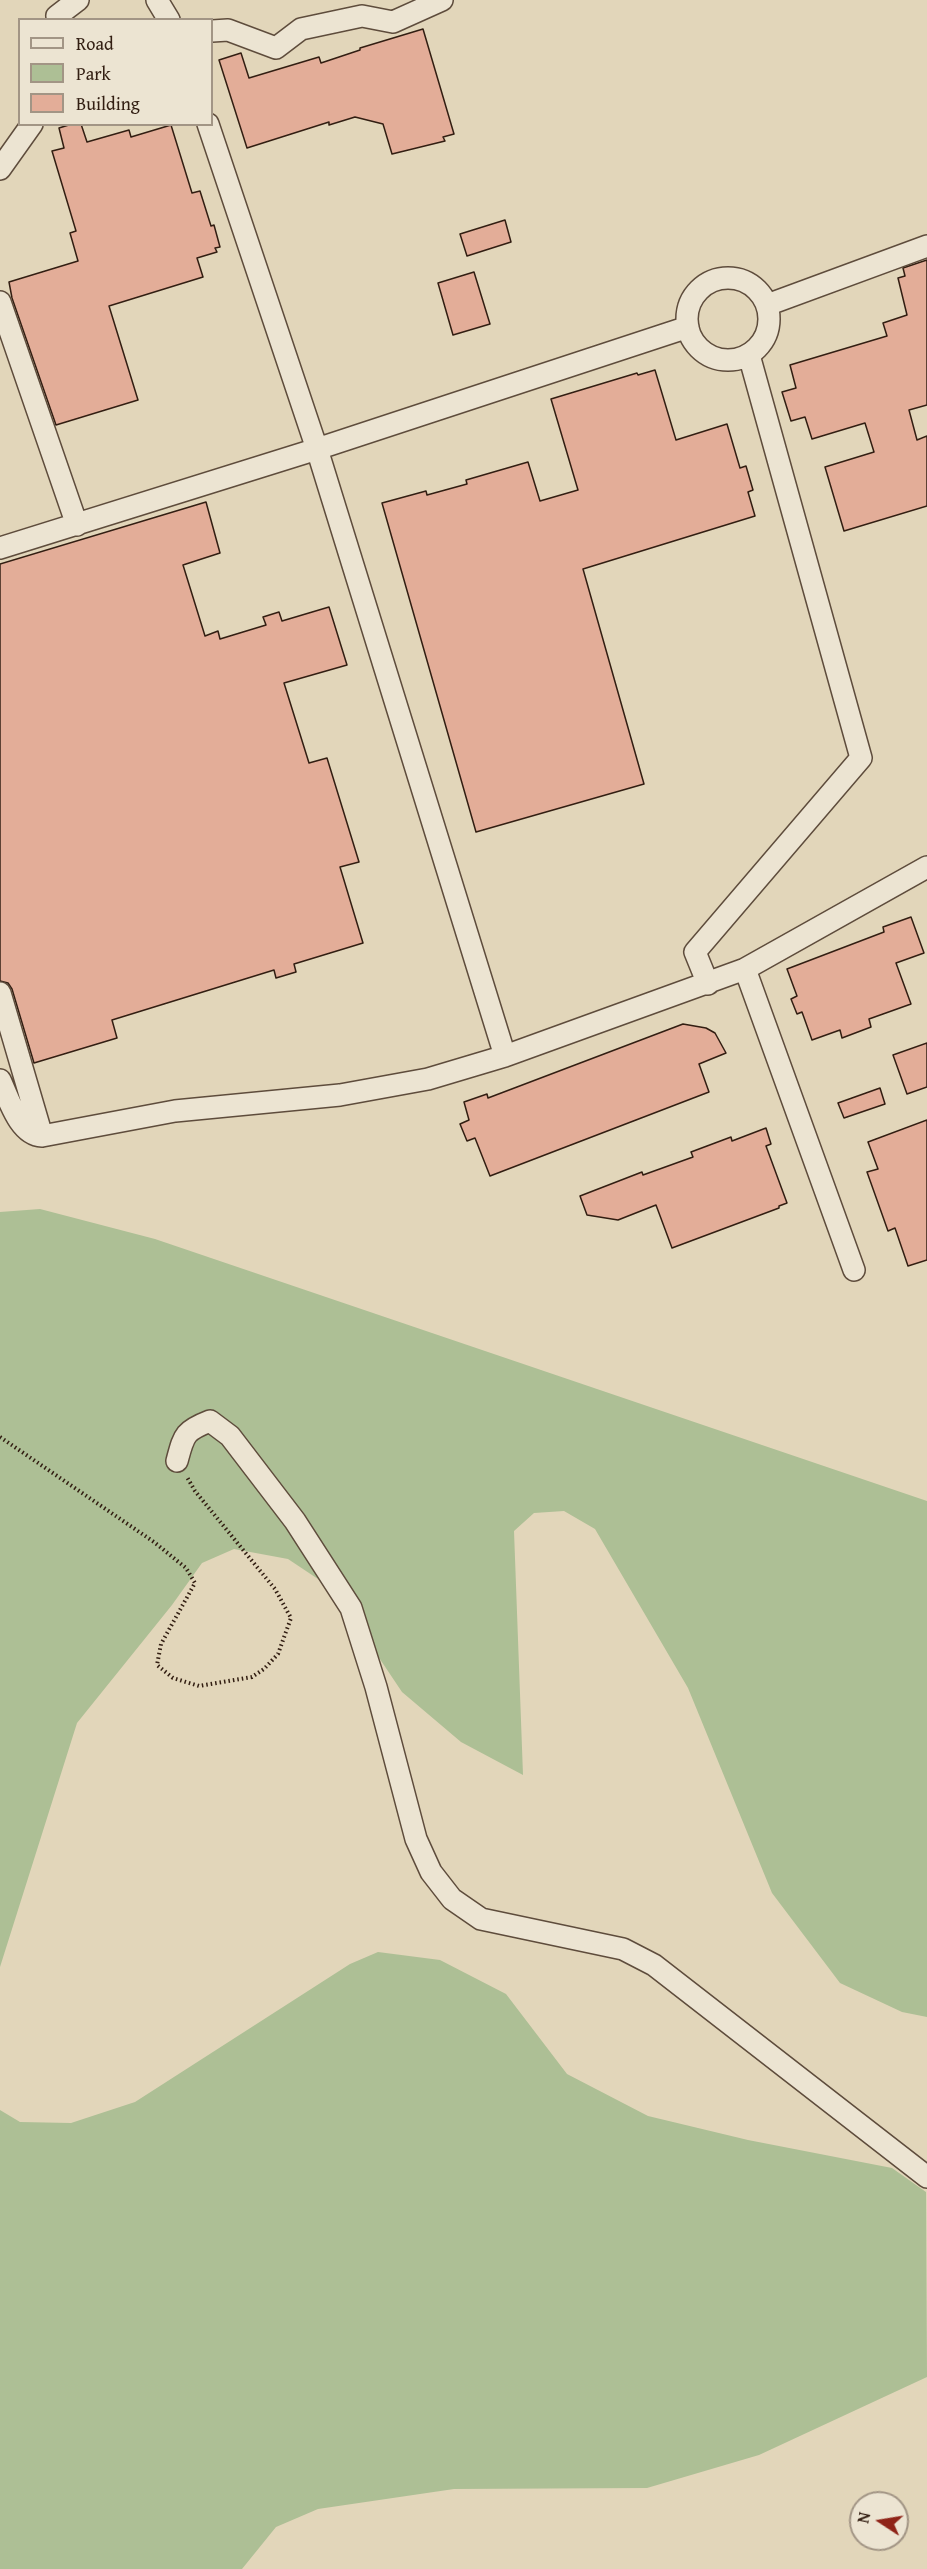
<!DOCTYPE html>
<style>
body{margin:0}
#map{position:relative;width:927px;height:2569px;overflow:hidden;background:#e2d6ba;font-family:"Gentium Book Plus",serif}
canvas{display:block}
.legend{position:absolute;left:18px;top:18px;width:195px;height:108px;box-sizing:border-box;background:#ece4d2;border:2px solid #a29585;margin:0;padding:8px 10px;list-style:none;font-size:18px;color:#321e12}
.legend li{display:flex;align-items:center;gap:12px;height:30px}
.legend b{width:30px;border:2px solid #a29585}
.north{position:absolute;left:849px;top:2491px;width:60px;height:60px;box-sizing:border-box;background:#ece4d2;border:2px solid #a29585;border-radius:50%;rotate:282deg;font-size:16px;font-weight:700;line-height:24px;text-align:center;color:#321e12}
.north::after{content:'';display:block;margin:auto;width:21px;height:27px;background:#8f2418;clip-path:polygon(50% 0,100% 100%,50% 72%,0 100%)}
</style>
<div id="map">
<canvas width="927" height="2569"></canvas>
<ul class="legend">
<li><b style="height:8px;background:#ece4d2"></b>Road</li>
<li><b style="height:16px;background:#adbf95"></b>Park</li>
<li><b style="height:16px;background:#e3ad98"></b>Building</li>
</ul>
<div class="north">N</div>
</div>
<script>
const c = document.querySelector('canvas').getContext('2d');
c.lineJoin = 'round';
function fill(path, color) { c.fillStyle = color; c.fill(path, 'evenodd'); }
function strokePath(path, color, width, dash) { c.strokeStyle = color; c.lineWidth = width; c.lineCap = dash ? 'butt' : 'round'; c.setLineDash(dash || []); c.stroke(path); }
fill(new Path2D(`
 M40 1209 155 1239 927 1501V2017L902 2012 840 1983 772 1893 688 1688 595 1529 564 1511 534 1513 514 1531 523 1775 461 1742 402 1692 333 1589 288 1559 234 1549 202 1563 172 1605 77 1723 0 1967V1212Z
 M378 1952 440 1960 506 1994 567 2074 648 2116 748 2140 892 2168 926 2192 927 2377 759 2455 647 2488 454 2489 318 2509 276 2527 242 2569H0V2110L20 2122 71 2123 135 2102 350 1964Z`), '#adbf95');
const building = new Path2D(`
 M423 29 454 134 443 137 445 141 392 154 383 124 355 117 329 125V122L247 148 219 60 241 53 249 78 319 57 321 63 360 50V48Z
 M72 124H81L87 142 129 130 131 137 171 125 192 193 200 191 211 226 214 225 220 247 215 248 217 252 197 258 203 277 109 306 138 400 56 425 12 298 9 282 78 261 70 233 76 231 52 151 64 148 59 128Z
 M505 220 511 242 467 256 460 234Z
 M927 260V405L909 410 917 440 927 436V506L844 531 825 467 874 452 865 423 812 439 805 417 791 421 782 392 796 388 790 365 887 336 883 323 907 315 898 278 905 276 903 268Z
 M474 272 490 324 453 335 438 283Z
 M655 370 676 440 727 424 740 468 746 466 753 490 748 492 755 516 583 569 644 784 476 832 382 503 426 491 427 495 467 484 466 480 528 462 540 501 578 490 551 399 637 373 638 375Z
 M206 502 220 553 183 565 205 636 218 631 220 639 266 625 263 617 279 612 282 621 329 607 347 665 284 683 309 763 327 758 359 862 340 867 363 943 294 964 296 972 276 978 274 970 112 1020 117 1038 34 1063 12 989 8 983 0 981V564Z
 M911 917 924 953 896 963 911 1004 869 1019 871 1027 842 1038 840 1030 812 1040 802 1012 797 1014 791 999 797 996 787 969 884 932 883 927Z
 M683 1024 706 1028 715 1033 726 1053 699 1064 709 1092 490 1176 475 1138 467 1141 460 1124 469 1120 464 1102 487 1094 488 1098Z
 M927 1043V1087L907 1094 893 1055Z
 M880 1088 885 1104 844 1118 838 1103Z
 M927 1120V1260L908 1266 895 1228 888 1231 867 1172 878 1169 868 1142Z
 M766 1128 771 1144 766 1146 787 1203 779 1206V1208L672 1248 656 1205 618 1220 587 1215 580 1196 642 1172 643 1175 693 1157 691 1152 731 1137 732 1141Z`);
fill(building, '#e3ad98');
strokePath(building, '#321e12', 1.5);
const minor = new Path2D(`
 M157 0 169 20
 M58 20 57 16 78 0
 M212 31 228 30 276 48 301 29 362 16 393 22 442 0
 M208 124 317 449 505 1056
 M0 169 32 124
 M687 319a41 41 0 1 1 82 0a41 41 0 1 1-82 0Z
 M0 302 77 525
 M767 305 927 246
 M0 548 317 449 688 327
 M745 969 854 1270
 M708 984 695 952 861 758 749 355
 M0 993 42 1136
 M0 1080C9 1099 19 1135 42 1136L175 1111 340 1095 428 1079 505 1056 745 969 927 867
 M177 1461C184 1435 184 1431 210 1421L230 1436 295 1521 351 1608 376 1687 416 1839 431 1872 452 1899 481 1919 623 1949 654 1965 927 2177`);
strokePath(minor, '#5e4c3c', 24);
strokePath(new Path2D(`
 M0 1437 154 1542 186 1568 195 1583 161 1644 157 1665 173 1678 199 1686 252 1677 264 1669 278 1654 291 1618 275 1589 195 1491 187 1477`), '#321e12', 4, [1.5, 3]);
strokePath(minor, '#ece4d2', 21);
</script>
